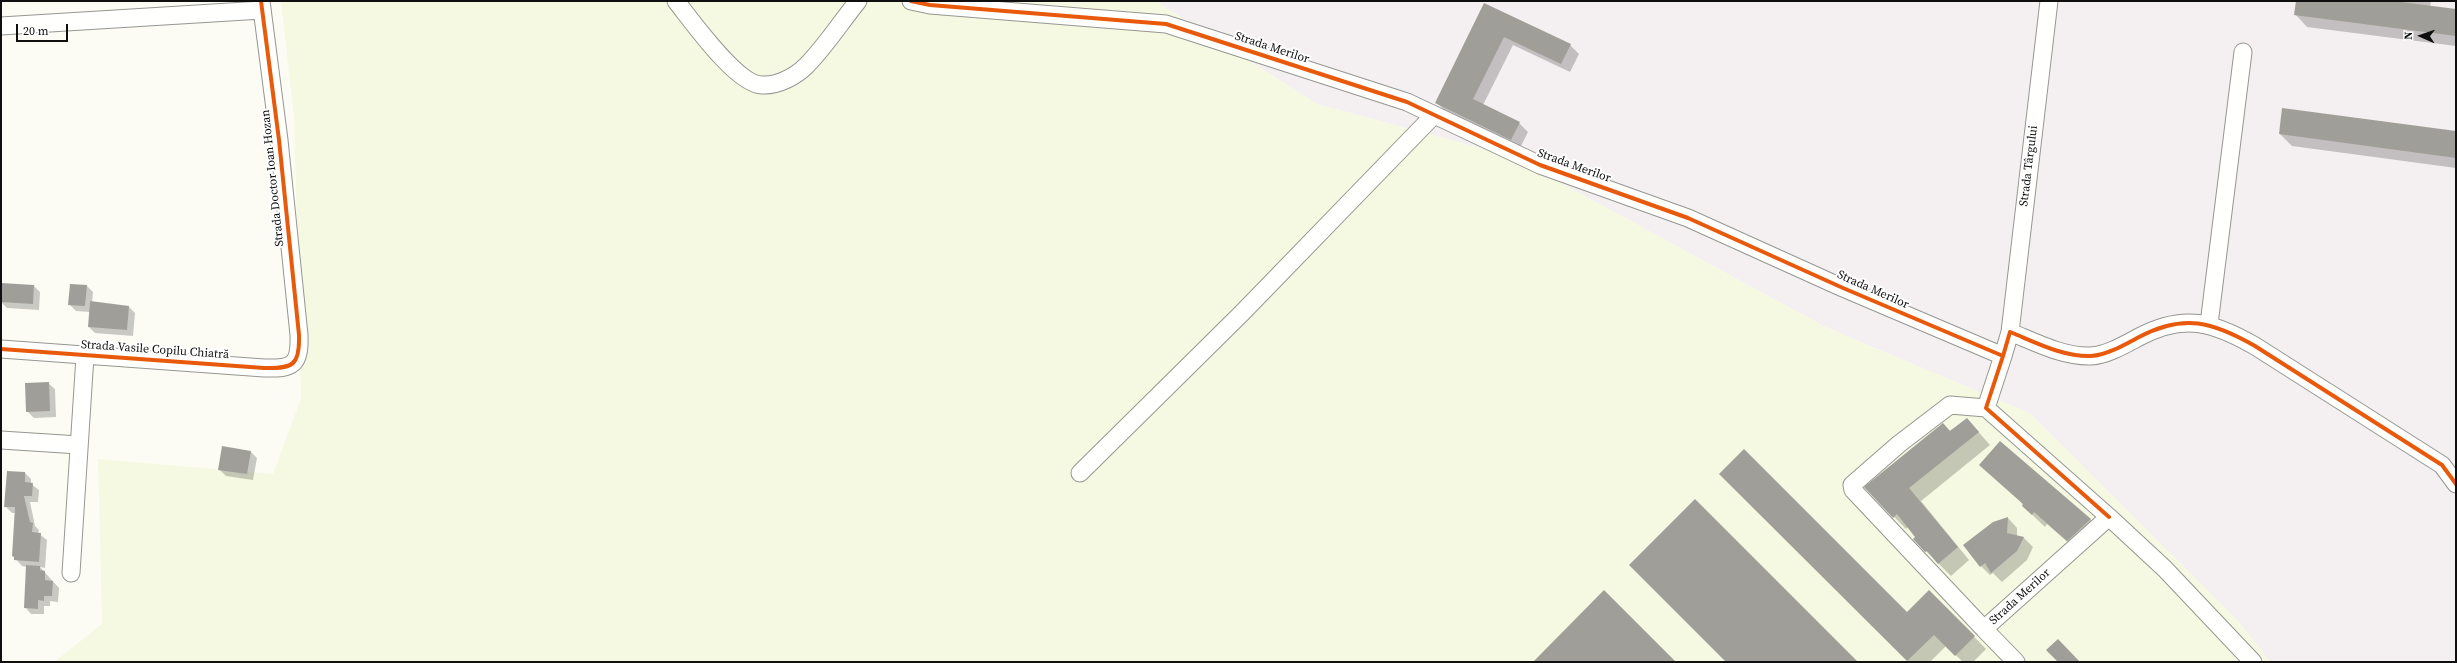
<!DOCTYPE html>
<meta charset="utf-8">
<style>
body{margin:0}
#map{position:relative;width:2457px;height:663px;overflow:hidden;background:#fcfcf4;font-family:"Source Serif 4",serif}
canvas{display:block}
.frame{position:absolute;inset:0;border:2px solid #0f0f0f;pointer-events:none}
.north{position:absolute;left:2401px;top:16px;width:40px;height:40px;-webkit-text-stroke:3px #fff;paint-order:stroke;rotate:272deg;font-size:11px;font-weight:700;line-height:16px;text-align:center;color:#0f0f0f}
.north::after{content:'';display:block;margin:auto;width:14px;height:18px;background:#0f0f0f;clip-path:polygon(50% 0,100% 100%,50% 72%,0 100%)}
.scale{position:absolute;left:16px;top:24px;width:52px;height:18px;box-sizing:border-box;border:2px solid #0f0f0f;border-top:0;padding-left:5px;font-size:12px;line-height:14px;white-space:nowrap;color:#0f0f0f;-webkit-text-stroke:3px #fff;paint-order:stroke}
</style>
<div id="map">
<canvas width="2457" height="663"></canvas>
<div class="frame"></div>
<div class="north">N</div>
<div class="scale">20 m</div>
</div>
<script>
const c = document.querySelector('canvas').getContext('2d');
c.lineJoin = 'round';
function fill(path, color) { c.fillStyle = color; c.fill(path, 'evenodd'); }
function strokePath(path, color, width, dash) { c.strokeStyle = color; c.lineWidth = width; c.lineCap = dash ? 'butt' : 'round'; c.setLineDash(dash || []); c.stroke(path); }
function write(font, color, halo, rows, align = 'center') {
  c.font = font + ' "Source Serif 4",serif'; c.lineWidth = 4; c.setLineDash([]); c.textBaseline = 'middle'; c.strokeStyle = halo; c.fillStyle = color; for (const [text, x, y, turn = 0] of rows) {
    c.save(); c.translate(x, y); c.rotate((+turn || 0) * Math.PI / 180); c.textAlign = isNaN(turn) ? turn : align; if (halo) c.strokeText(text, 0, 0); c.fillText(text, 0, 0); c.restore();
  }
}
fill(new Path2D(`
 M1155 1H2456V662H2270L2238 621 2029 413 1825 327 1513 157 1317 104Z`), '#f4eff0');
fill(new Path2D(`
 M281 1H1155L1317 104 1513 157 1825 327 2029 413 2238 621 2270 662H54L102 624 98 459 273 474 301 399 294 117Z`), '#f6f9e1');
fill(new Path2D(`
 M2297 1H2431L2430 7 2456 10V46L2307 27 2295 14Z
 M1485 4 1570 45 1579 54 1570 72 1513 45 1483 105 1519 123 1528 132 1520 148 1446 112 1437 103Z
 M2456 132V168L2292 146 2280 134Z
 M34 286 40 292 39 310 7 308 1 302Z
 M87 286 93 292 92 303 129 307 135 313 133 336 95 333 89 327 90 312 76 311 69 304Z
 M48 383 55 389 56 417 34 418 27 411Z
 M1967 419 1990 445 1921 501 1969 560 1951 576 1914 539 1916 538 1908 527 1906 529 1866 488Z
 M2000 442 2091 520 2103 532 2080 553 2047 524 2045 527 2023 506Z
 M223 447 251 452 257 458 253 480 226 476 219 469Z
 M25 473 31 479V484L39 490 38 502H30L35 526 39 530 38 533 47 540 45 568 40 567 59 588 58 602 50 601V606H44V614H31L25 607 27 567 22 566 13 556 15 513H12L5 506Z
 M1721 474 1907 613 1929 591 1986 649 1973 662H1963L1946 646 1930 662H1909Z
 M2008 518 2017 528V536L2024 538 2033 547 2027 560 2002 582 1993 573 1990 575 1981 566Z`), '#0003');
fill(new Path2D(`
 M2296 1H2393L2456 9V36L2294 15Z
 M1484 3 1571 44 1561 64 1504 37 1473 99 1520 122 1511 140 1435 103Z
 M2282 108 2456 131V158L2279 134Z
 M1 283 34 285 33 304 1 302Z
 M70 284 87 285 85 306 68 305Z
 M90 301 129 306 127 330 88 327Z
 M49 382 50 411 26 412 25 383Z
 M1967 418 1979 432 1909 488 1958 547 1938 564 1927 551 1925 552 1913 539 1915 537 1897 514 1893 518 1864 487 1943 423 1950 431Z
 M2000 441 2091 519 2067 541 2034 512 2032 515 2022 506 2023 504 1979 465Z
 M222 446 251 451 247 474 218 470Z
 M1744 449 1907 612 1929 590 1975 636 1955 656 1934 635 1907 661 1719 474Z
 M7 471 25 472V482L33 483 32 496H24L30 522 33 523 32 532 41 533 39 562 14 560V557L12 556 15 507H4Z
 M1695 499 1858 662H1726L1629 565Z
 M2008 517 2007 533 2024 537 2017 551 1991 573 1985 563 1980 567 1963 545 1993 522Z
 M26 565 40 566V570L45 571V580L53 581 52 596H44V601L38 600V609L24 608Z
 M1604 590 1676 662H1533Z
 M2058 639 2080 662H2058L2046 650Z`), '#a09e99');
const minor = new Path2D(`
 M676 1C692 21 737 85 762 85 778 86 796 76 806 66 825 47 841 22 858 1
 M911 1 930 5 1166 24 1407 102 1540 165 1688 218 1843 288 2003 356 1986 408 2109 517
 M1 26 262 10
 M2209 324 2243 52
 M2010 332 2049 1
 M1 349 264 368C293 369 300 365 299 335L279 140 261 1
 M2003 356 2010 332C2035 342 2063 357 2091 356 2107 355 2124 345 2139 337 2184 313 2213 322 2255 346L2442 465 2456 484
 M1986 408 1950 405 1899 444 1852 485 1853 490 1984 629 2109 517 2165 569 2253 662
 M1 440 79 445
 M1080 473 1242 313 1434 115
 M71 573 85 356
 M1984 629 2016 662`);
strokePath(minor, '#969692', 19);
strokePath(minor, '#fffffd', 17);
strokePath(new Path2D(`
 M911 1 930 5 1166 24 1407 102 1540 165 1688 218 1843 288 2003 356 1986 408 2109 517
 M1 349 264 368C293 369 300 365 299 335L279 140 261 1
 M2003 356 2010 332C2035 342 2063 357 2091 356 2107 355 2124 345 2139 337 2184 313 2213 322 2255 346L2442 465 2456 484`), '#e8590c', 4);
write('12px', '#0f0f0f', '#fff', [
 ["Strada Merilor",1272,48,18],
 ["Strada Merilor",1574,166,20],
 ["Strada Târgului",2029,166,-83],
 ["Strada Doctor Ioan Hozan",273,178,-96],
 ["Strada Merilor",1873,290,24],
 ["Strada Vasile Copilu Chiatră",155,350,4],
 ["Strada Merilor",2020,597,-42]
]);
</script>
